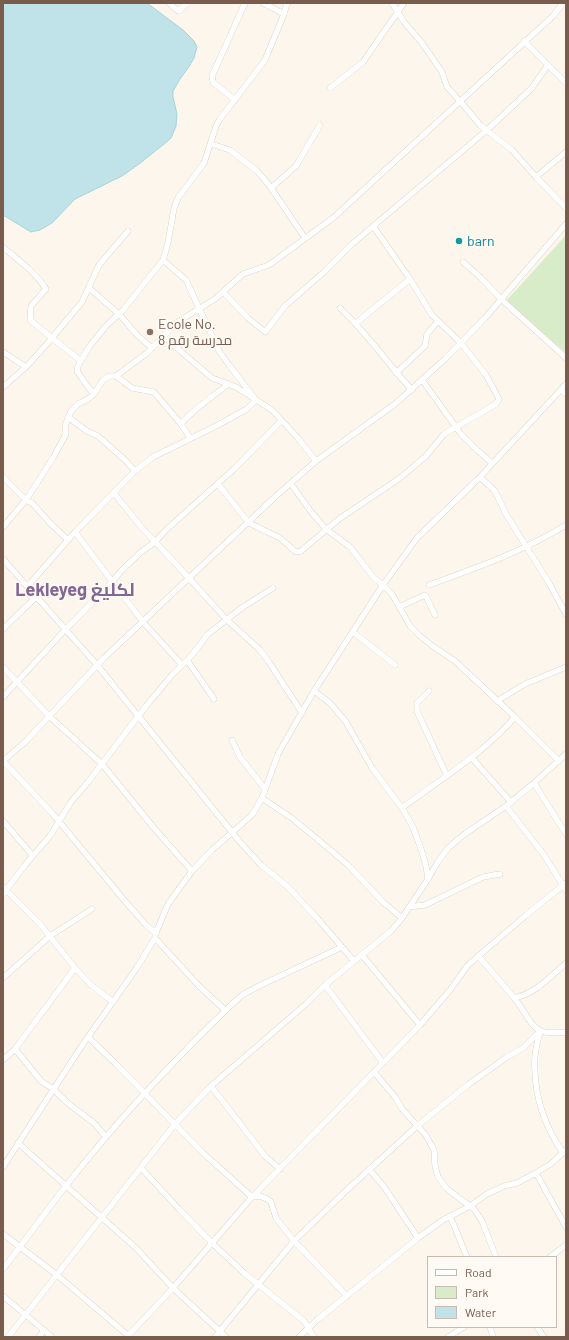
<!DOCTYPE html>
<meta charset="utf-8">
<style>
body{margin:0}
#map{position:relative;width:569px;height:1340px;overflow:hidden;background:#fdf6ec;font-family:Barlow,sans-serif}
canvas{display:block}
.frame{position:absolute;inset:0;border:4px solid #7a5c4d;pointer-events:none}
.legend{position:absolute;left:427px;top:1256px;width:130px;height:72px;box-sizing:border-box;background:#fffaf3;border:1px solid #cabbb1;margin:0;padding:5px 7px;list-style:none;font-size:12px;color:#7a5c4d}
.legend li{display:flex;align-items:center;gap:8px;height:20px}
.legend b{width:20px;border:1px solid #cabbb1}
</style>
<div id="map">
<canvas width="569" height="1340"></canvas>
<div class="frame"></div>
<ul class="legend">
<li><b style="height:5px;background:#fff"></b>Road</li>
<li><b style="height:11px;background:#d8ecc9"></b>Park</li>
<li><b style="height:11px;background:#bfe3e8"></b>Water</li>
</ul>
</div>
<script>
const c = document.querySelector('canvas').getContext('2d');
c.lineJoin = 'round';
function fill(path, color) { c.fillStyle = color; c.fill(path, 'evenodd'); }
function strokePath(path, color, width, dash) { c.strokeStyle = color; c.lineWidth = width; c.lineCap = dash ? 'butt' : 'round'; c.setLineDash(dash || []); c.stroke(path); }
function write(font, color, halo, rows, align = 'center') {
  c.font = font + ' Barlow,Cairo,sans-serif'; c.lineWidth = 4; c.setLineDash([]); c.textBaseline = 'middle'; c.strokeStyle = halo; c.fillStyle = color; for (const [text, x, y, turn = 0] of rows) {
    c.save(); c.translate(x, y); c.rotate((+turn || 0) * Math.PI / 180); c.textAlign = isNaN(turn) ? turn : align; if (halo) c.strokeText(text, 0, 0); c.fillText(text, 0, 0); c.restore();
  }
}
fill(new Path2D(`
 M566 235V353L506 301Z`), '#d8ecc9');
const water = new Path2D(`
 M3 3H147L183 30 194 41 197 47 194 58 188 68 180 79 173 91V97L177 114 176 126 171 138 164 144 139 164 122 176 75 199 52 223 40 230 31 232 3 215Z`);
fill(water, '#bfe3e8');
strokePath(water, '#a5d3da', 1);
const minor = new Path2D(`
 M169 3 178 11 188 3
 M263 3 284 14
 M392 3 404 22 422 43 442 72 447 87 460 101 480 125 512 150 536 177 566 208
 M524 41 566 83
 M330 88 363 62 404 3
 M235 100 213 82 212 76 245 3
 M211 144 230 150 257 171 269 185 305 238
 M536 177 566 152
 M271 188 296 166 320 125
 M3 247C18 260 35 272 46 289L31 306 30 320 52 338 81 361
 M463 262 481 278 501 299 566 358
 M89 288 119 314 137 335 152 348
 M223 292 248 318 265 332 285 306 324 272 352 244 487 130 531 89 548 65
 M340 308C367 333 387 363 412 390
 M356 323 410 279
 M164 337 212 378 236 387 272 410 297 437 316 461
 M3 352 26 367
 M396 373 425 346 427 334 438 321
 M116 376 147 353 176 323 215 299 243 274 269 265 333 218 553 16 563 3
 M422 380 461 434 477 450 492 463
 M3 387 26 367 46 345 82 302 99 265 128 231
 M561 390 566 394
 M94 394 88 387 77 371 78 366 89 347 106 326 123 310 163 260 168 243 174 208 178 198 204 163 216 126 220 119 265 60 284 14 287 3
 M68 417 87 431 98 436 125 460 135 471
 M181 424C193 409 213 397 228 384
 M3 477 26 500 32 503 50 523 68 540
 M480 477 495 491 506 514 549 583 566 614
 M218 484 249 523 280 538 296 552 301 551 339 519 400 478 426 456 444 434 496 404 499 399 486 375 461 343 432 315 410 279 373 226
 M291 484 312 513 326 529 350 547 374 578 383 585 392 594 410 626 419 635 431 645 455 661 515 717 559 761
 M114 493 142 528 177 565 227 620 260 650 269 662 302 713
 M3 527 26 500 53 458 66 434 65 426 71 411 78 404 88 399 94 394 103 380 110 376H116L132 388 154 392 181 424 190 438
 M75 532 143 622 182 665
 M3 559 97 665 240 842 261 865 287 886 317 918 354 961
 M429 585C476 568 524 551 566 525
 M27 587 75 532 135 471 153 457 218 425 247 409 256 400 229 365 219 351 186 280 163 260
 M399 607 425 595 426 596 435 615
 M3 629 36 597
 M353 632 395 665
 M187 660 214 699
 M3 667 49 716 102 764 154 828 192 871
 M314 691 330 703 346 722 372 768 402 808 413 827 421 849 426 866 428 879
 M429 691 417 703V711L447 776
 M3 697 65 630 112 582 121 571 140 553 155 542 167 529 234 469 281 421
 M497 701 525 684 566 667
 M232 740 240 757 265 789
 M472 758 510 801
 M3 761 24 743 104 658 277 495 316 461 395 404 445 359 485 318 566 224
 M3 761 52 813 124 900 146 925 156 933
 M534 783 566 834
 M262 798 293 819 322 843 348 865 384 903 402 918
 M506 806 544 855 566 890
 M402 808C441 779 483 754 515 717
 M3 821 33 856
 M3 887 40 924 75 968 90 984 113 1002
 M3 894 25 865 50 836 71 802 88 782 146 706 172 675 192 655 208 634 243 607 273 588
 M409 907 425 905 483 877 500 874
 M155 938 199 986 225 1010
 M362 955 420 1025
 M478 956C492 971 505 987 518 1003 525 1012 529 1024 539 1030 546 1034 558 1033 566 1032
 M3 978 50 936 92 909
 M325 985 383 1063
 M514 998C535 994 550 977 566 963
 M540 1031C538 1039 536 1047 535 1056 533 1091 543 1124 563 1153
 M88 1037 115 1063 203 1153 252 1197 260 1196 267 1199 271 1202 276 1218 294 1241 347 1296
 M15 1049 41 1081 53 1089 70 1105 94 1123 106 1137
 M3 1060 15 1049 75 968
 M374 1072 395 1097 402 1109 425 1134 434 1150 435 1166 438 1177 447 1189 474 1209 482 1221 496 1257
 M211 1086 265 1156 280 1169
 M18 1143 136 1248 173 1288 226 1337
 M3 1167 81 1047 136 969 155 938V935L168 904 192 871 212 850 252 815 262 798 278 754 314 691 383 585 417 538 480 477 566 384
 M141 1168 179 1209 212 1243 244 1273 304 1321 314 1337
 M369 1169 385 1188 418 1238
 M536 1173 566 1227
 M450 1216 467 1257
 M3 1234 57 1275 130 1337
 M550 1257 566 1245
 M3 1269C24 1242 44 1214 65 1187 115 1123 171 1063 229 1007L242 995 261 985 342 947
 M3 1296 52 1337
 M490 1327 493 1337
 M537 1327 544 1337
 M8 1337 175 1124 211 1086 306 1004 325 985 391 931 402 918 428 879 437 863 448 848 462 836 506 806 534 783 566 754
 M39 1337 44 1330
 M127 1337 173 1288 252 1197 420 1025 450 990 468 965 525 916 566 883
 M215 1337 294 1241 349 1188 417 1126 469 1084 507 1057 523 1048 540 1031
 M299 1337 317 1320 418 1238 443 1220 470 1206 487 1194 504 1186 517 1183 536 1173 552 1163 566 1150
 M448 1337 464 1327`);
strokePath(minor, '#d1beb0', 6);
strokePath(minor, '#fff', 5.5);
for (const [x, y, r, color] of [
 [459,241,4,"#0f9aa8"],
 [150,332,4,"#8d6e63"]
]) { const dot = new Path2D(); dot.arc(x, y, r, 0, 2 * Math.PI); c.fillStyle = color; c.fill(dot); strokePath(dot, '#fffaf3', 1.5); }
write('14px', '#0d838f', '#fffaf3', [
 ["barn",467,241]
], 'left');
write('14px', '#785e54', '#fffaf3', [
 ["Ecole No.",158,324],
 ["8 مدرسة رقم",158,340]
], 'left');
write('bold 18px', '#846695', '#fffaf3', [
 ["Lekleyeg لكليغ",75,590]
]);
</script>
